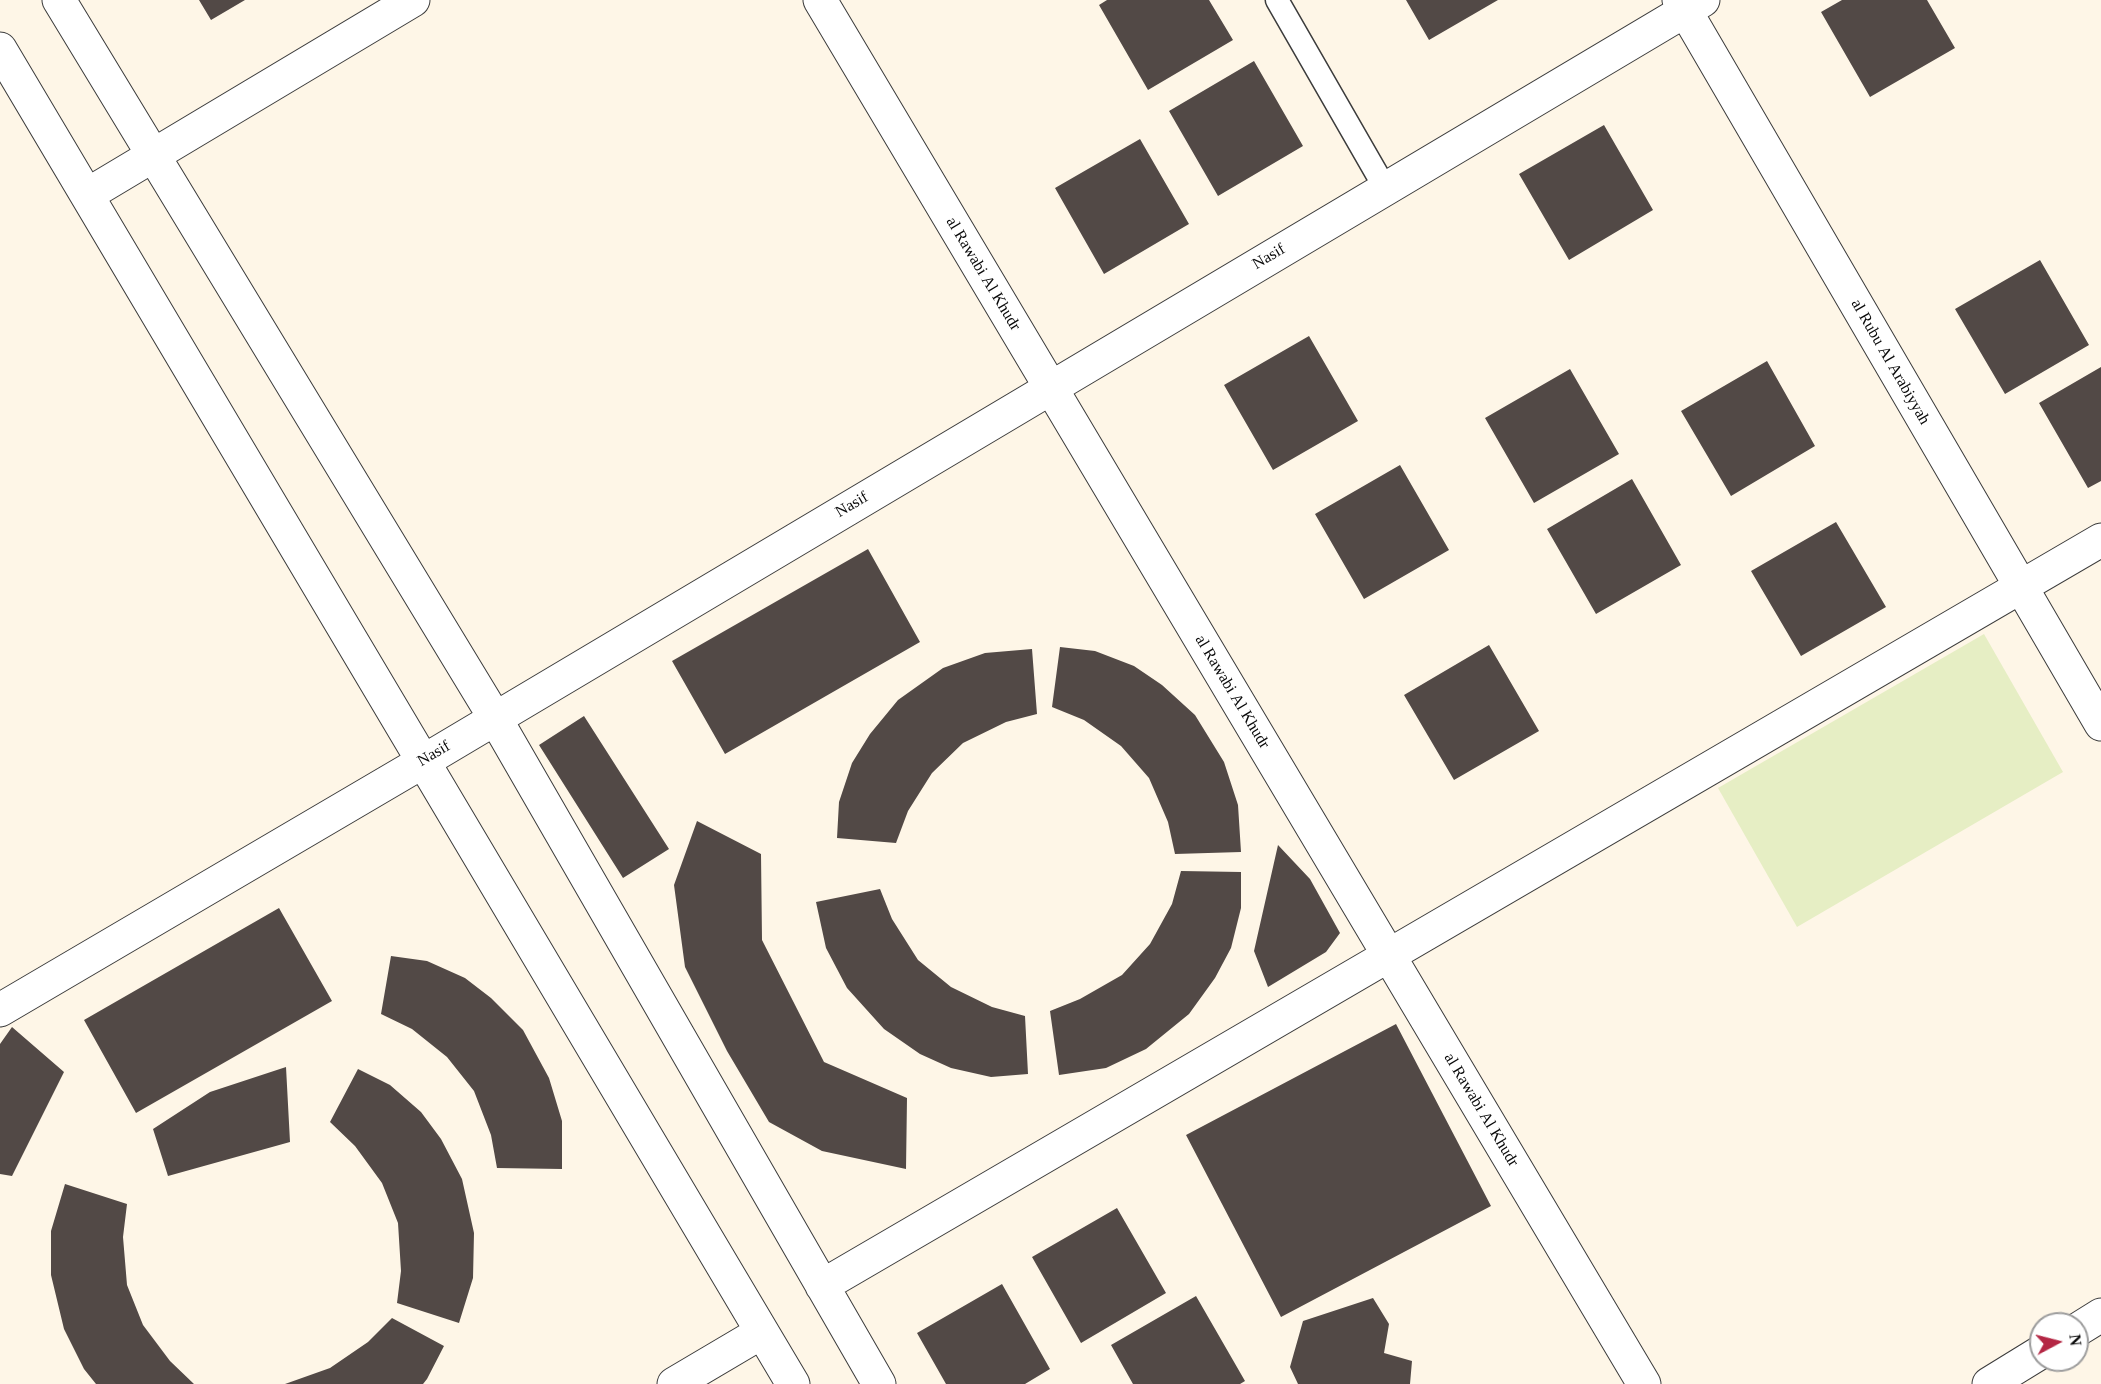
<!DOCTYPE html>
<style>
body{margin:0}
#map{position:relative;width:2101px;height:1384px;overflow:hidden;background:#fef6e7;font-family:"Times New Roman",serif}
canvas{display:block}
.north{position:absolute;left:2029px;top:1312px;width:60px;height:60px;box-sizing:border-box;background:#fff;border:2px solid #9d9d9d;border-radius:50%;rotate:83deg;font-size:16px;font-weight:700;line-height:24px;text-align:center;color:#090909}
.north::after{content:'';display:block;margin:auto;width:21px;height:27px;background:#b42744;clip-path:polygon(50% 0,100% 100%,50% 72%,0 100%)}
</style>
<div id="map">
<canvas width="2101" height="1384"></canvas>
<div class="north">N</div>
</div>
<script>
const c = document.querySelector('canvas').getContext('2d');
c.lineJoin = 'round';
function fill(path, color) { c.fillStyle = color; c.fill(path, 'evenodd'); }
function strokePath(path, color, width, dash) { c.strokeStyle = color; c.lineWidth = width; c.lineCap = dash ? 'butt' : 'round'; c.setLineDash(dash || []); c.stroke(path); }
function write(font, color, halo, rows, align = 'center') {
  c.font = font + ' "Times New Roman",serif'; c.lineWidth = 6; c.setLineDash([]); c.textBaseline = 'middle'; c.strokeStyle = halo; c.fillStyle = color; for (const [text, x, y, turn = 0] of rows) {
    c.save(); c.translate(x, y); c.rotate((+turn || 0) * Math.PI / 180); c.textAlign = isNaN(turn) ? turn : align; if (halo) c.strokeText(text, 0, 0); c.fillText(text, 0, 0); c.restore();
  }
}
fill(new Path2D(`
 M1984 634 2063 772 1797 927 1718 788Z`), '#e6eec4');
fill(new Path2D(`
 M199 0H245L211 20Z
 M1107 0H1209L1233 40 1148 90 1099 5Z
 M1406 0H1498L1429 40Z
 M1842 0H1927L1955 48 1870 97 1821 12Z
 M1254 61 1303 146 1218 196 1169 111Z
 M1604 125 1653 210 1569 260 1519 174Z
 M1140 139 1189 224 1104 274 1055 188Z
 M2040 260 2089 345 2005 394 1955 309Z
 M1309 336 1358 421 1273 470 1224 385Z
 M1767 361 1815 446 1731 496 1681 411Z
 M2101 367V481L2088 488 2039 403Z
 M1570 369 1619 454 1534 503 1485 418Z
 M1400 465 1449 550 1364 599 1315 514Z
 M1632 479 1681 565 1596 614 1547 529Z
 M1836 522 1886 607 1801 656 1751 571Z
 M868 549 920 642 725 754 672 661Z
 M1489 645 1539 731 1454 780 1404 695Z
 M1060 647 1095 651 1134 666 1162 685 1195 715 1224 762 1238 805 1241 852 1175 854 1168 822 1149 778 1121 746 1084 720 1052 707Z
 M1032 649 1037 714 1006 722 963 743 932 773 908 811 896 843 837 838 839 802 852 763 870 734 898 700 943 668 985 653Z
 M584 716 669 849 623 878 539 745Z
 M697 821 761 854 762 940 824 1062 907 1098 906 1169 822 1151 769 1122 727 1051 685 967 674 885Z
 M1278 845 1310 879 1340 933 1326 952 1268 987 1254 951Z
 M1181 871 1241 872V908L1231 948 1215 978 1189 1014 1146 1049 1106 1068 1059 1075 1050 1011 1080 999 1122 975 1150 944 1172 904Z
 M880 889 892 919 918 960 951 987 992 1007 1025 1016 1028 1074 991 1077 951 1068 920 1054 884 1029 847 988 826 948 816 902Z
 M279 908 332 1001 136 1113 84 1020Z
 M391 956 427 961 465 978 491 998 523 1030 549 1078 562 1121V1169L497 1168 491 1135 474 1091 447 1057 412 1029 381 1014Z
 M1396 1024 1491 1206 1281 1317 1186 1135Z
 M12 1027 64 1072 12 1176 0 1174V1044Z
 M286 1067 290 1142 168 1176 153 1129 210 1092Z
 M358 1069 390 1085 421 1112 441 1139 462 1179 474 1233 473 1278 459 1323 397 1303 401 1271 398 1223 382 1183 355 1146 330 1122Z
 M65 1184 127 1204 123 1237 127 1285 143 1325 170 1361 194 1384H96L84 1369 64 1329 51 1275V1231Z
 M1117 1208 1166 1293 1081 1343 1032 1257Z
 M1002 1284 1050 1369 1025 1384H946L917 1333Z
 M1196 1296 1245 1381 1240 1384H1133L1111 1345Z
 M1373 1298 1389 1324 1384 1353 1412 1361 1410 1384H1298L1290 1367 1303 1321Z
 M392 1318 444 1346 427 1379 423 1384H285L330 1368 368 1342Z`), '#524946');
const service = new Path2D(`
 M1277 0 1385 188`);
const minor = new Path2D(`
 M59 0 495 718 879 1384
 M820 0 1644 1384
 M1679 0 2101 724
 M0 49 793 1384
 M87 195 413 0
 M0 1010 424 761 1703 0
 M822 1286 2101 540
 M2077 1330 2101 1315
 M674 1384 762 1332
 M1989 1384 2041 1352`);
strokePath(service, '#3c3c3c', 25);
strokePath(minor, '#3c3c3c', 35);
strokePath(service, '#fff', 22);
strokePath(minor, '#fff', 33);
write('16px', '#090909', '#fff', [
 ["Nasif",1269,257,-31],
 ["al Rawabi Al Khudr",983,274,59],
 ["al Rubu Al Arabiyyah",1890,362,60],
 ["Nasif",852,505,-31],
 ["al Rawabi Al Khudr",1232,692,59],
 ["Nasif",434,754,-31],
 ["al Rawabi Al Khudr",1481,1110,59]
]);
</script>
